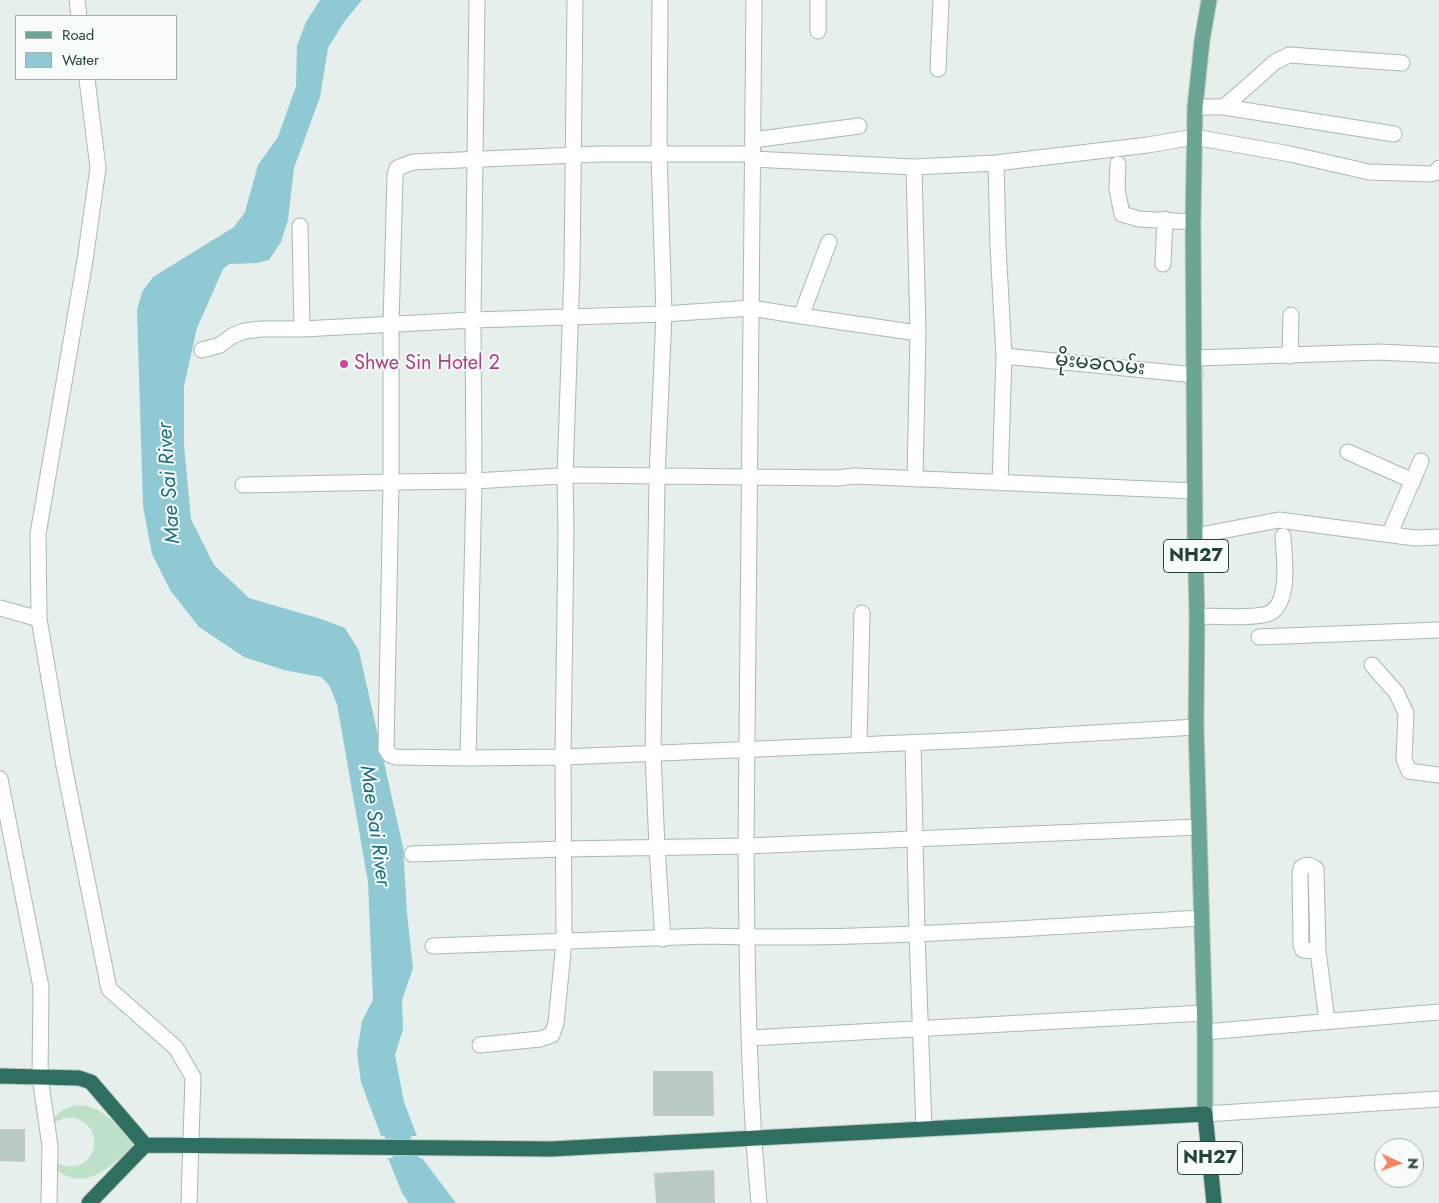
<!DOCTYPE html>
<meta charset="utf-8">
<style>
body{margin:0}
#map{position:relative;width:1439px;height:1203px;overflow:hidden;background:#e6efeb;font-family:Jost,sans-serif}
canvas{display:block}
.legend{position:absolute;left:15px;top:15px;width:162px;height:65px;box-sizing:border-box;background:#f7fbf9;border:1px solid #a3b1ad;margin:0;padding:6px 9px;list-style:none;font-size:15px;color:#24423a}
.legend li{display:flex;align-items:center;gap:10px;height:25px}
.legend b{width:25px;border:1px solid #a3b1ad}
.north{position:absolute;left:1374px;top:1138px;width:50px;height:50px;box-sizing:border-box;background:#f7fbf9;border:1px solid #a3b1ad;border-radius:50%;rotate:92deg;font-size:14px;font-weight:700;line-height:20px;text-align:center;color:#24423a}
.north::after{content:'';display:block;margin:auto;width:18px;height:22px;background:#f4845f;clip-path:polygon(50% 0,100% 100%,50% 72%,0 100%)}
</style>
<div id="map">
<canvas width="1439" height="1203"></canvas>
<ul class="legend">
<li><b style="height:6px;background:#6aa596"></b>Road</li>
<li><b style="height:14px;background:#8ec9d4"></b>Water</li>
</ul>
<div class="north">N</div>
</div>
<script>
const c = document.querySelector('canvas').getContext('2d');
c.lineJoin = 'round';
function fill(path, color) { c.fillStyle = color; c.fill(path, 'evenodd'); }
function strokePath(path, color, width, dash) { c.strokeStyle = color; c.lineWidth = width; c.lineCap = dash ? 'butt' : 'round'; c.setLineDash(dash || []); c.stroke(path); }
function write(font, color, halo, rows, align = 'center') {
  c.font = font + ' Jost,"Noto Sans Myanmar",sans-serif'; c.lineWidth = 4; c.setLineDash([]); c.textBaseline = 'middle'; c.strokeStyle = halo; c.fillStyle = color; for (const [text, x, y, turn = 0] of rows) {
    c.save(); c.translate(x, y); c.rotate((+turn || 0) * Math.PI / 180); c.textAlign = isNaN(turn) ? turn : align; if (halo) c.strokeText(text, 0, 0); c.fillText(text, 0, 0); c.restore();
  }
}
fill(new Path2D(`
 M76 1105C101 1104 115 1124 132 1140V1148C113 1163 91 1188 65 1175 58 1171 53 1168 52 1160 88 1184 111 1136 80 1120 71 1115 62 1118 54 1123L51 1120 64 1109Z`), '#bfe0c8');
fill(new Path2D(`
 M320 0H362L344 22 328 48 320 97 294 168 288 220 281 242 269 260 257 263 229 264 223 269 197 328 184 386V445L191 519 214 565 249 598 321 619 345 628 359 651 403 847 407 913 413 968 402 1000 403 1029 395 1055 404 1102 417 1136H381L361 1082 357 1053 362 1021 373 1000 368 882 337 704 329 685 321 677 284 670 244 657 199 627 170 590 152 554 143 506 137 310 142 292 153 277 234 227 245 212 258 165 278 137 296 86 297 46 306 22Z
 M388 1158H422L456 1203H409L402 1193Z`), '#8ec9d4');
strokePath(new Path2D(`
 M386 1107 408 1163 434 1203`), '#8ec9d4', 24);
fill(new Path2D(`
 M653 1071H713L714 1116H653Z
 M0 1129H25V1162L0 1161Z
 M714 1170 715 1203H656L654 1173Z`), '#bbcac4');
const minor = new Path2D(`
 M77 0 79 16
 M660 0 659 153 664 314 657 477 653 753 657 848 663 939
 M754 0 746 846C747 965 748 1085 759 1203
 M818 0V31
 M938 69 941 0
 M87 79 98 168 85 260 38 534 39 619 64 766 109 989 176 1048 193 1077 189 1203
 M1195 107H1224L1394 134
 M1224 107 1275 62 1289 55 1402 63
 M753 140 859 126
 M753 159 914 167 996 163 1148 145 1194 137 1290 154 1369 172 1431 174 1437 172 1439 168
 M996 163 998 246 1004 356 1000 483
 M1118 164 1117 189 1122 214 1139 219 1193 222
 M914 167 918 333 915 479
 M300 226 302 329
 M1163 264 1165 219
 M801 316 918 333
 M202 350 220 345 232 336 244 331 261 329H302L473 320 664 314 751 308 801 316 829 242
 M1004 356 1195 375
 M1290 356 1291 315
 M1195 358 1379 352 1439 355
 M1348 452 1413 481
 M243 485 391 482V325L395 175 397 168 413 162 600 154H753
 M1195 491 854 476 838 478 577 475 474 481 391 482 386 749 390 755 396 757 468 758 563 757 976 740 1196 727
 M1390 533 1421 461
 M1195 536 1279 520 1415 538 1439 537
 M0 608 39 619
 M1197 616C1213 616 1257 619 1270 613 1291 601 1284 556 1283 536
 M1259 637 1439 630
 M1372 665 1396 692 1406 713 1404 759 1409 771 1439 775
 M913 742 917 934 924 1128
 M859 745 862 613
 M468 758 474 481 473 320 477 0
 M0 779 41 987 40 1077 50 1146 49 1203
 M412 854 563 849 746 846 1199 827
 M433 946 707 936C872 941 1037 927 1202 918
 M1318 951 1303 950 1301 945 1300 873 1301 868C1306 864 1311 865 1316 869L1318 951 1327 1021
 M1205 1032 1439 1012
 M750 1038 1204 1013
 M480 1045 540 1039 552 1035 556 1023 564 942 563 757 566 531 565 476 572 271 575 0
 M1205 1114 1439 1099`);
const major = new Path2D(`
 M1205 1114V1032L1196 727 1197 616 1195 536 1193 222 1195 107 1202 41 1209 0`);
const highway = new Path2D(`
 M0 1076 79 1078 91 1082 145 1145
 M89 1203 145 1145 551 1149 1205 1114 1214 1203`);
strokePath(minor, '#a8b8b2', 17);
strokePath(major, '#c2cac8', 17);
strokePath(highway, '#c2cac8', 17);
strokePath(minor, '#fff', 15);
strokePath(major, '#6aa596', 15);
strokePath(highway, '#2f6f62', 15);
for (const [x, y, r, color] of [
 [344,364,5,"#d1479c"]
]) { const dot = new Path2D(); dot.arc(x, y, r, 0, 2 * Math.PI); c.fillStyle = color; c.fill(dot); strokePath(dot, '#f7fbf9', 2); }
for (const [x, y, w] of [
 [1196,556,65],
 [1210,1158,65]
]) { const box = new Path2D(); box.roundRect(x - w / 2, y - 16.5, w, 33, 4); c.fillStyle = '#f7fbf9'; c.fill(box); strokePath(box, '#24423a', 1); }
write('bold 19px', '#24423a', null, [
 ["NH27",1196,556],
 ["NH27",1210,1158]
]);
write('20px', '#b23c85', '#f7fbf9', [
 ["Shwe Sin Hotel 2",354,364]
], 'left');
write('20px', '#24423a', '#f7fbf9', [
 ["မိုးမခလမ်း",1100,365,6]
]);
write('italic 21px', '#1c6f80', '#f7fbf9', [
 ["Mae Sai River",170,483,-94],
 ["Mae Sai River",374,826,82]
]);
</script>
